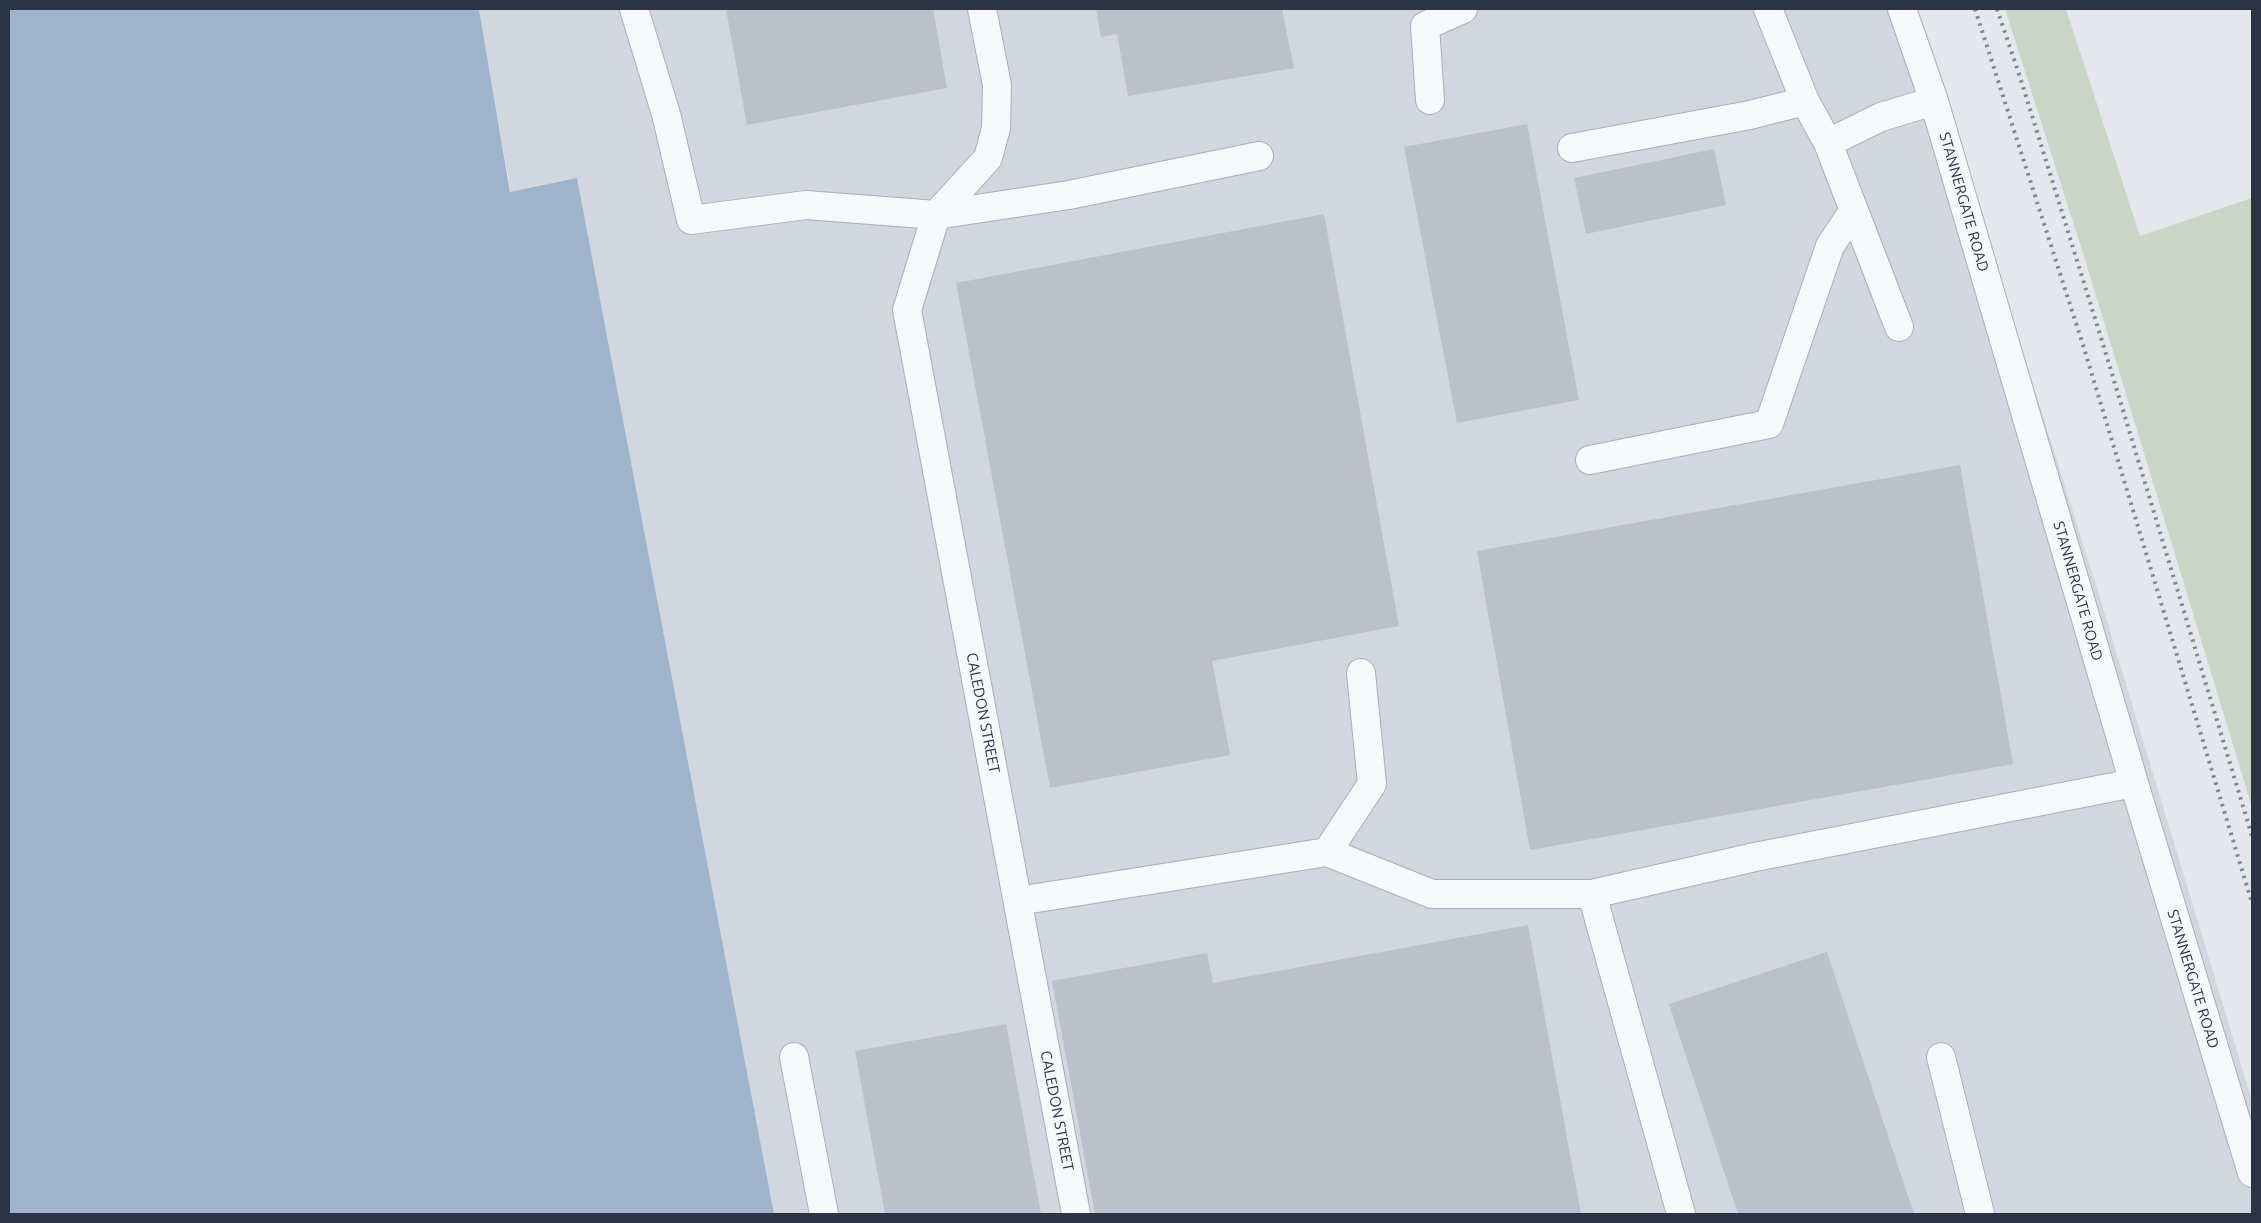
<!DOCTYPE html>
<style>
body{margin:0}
#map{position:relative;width:2261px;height:1223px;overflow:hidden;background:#e4e7ec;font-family:Ubuntu,sans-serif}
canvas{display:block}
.frame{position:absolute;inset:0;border:10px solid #2b3445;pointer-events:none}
</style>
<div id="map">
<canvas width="2261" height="1223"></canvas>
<div class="frame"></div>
</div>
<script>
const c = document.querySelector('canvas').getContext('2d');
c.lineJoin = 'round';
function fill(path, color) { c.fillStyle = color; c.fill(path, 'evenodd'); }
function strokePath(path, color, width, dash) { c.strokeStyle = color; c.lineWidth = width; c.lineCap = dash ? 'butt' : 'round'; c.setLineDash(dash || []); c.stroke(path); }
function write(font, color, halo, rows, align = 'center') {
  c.font = font + ' Ubuntu,sans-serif'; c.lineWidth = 5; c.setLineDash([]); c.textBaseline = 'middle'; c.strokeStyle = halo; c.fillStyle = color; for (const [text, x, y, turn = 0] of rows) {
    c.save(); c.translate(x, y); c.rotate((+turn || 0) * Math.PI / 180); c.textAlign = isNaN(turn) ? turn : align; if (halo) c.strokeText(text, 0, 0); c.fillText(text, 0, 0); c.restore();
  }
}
fill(new Path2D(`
 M479 9H1915L2096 585 2252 1101V1214H774L577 178 511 193Z`), '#d2d6de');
fill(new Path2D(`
 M2005 9H2066L2140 236 2252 198V807L2083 253Z`), '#c9d6c5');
fill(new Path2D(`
 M9 9H479L510 192 577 178 774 1214H9Z`), '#9fb4cc');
fill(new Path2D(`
 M726 9H933L947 88 747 125Z
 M1096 9H1282L1294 68 1128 96 1117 34 1101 37Z
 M1527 124 1579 400 1457 423 1404 147Z
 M1714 149 1726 205 1586 234 1574 178Z
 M1324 214 1399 626 1212 661 1230 755 1050 788 956 283Z
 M1960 465 2013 764 1530 850 1477 551Z
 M1528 925 1581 1214H1095L1052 981 1207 953 1213 983Z
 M1827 952 1914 1214H1738L1669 1004Z
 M1006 1024 1041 1214H885L855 1051Z`), '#bbc0ca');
const minor = new Path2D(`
 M634 9 666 114 691 220 806 205 936 215 1069 195 1259 156
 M982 9 997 85 996 128 988 158 936 215 907 310 1076 1214
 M1768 9 1805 101 1828 143 1899 327
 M1902 9 1934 101 2134 783 2252 1173
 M1430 100 1425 26 1463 9
 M1828 143 1881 117 1934 101
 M1572 148 1750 115 1805 101
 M1590 460 1769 424 1830 246 1854 210
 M1327 852 1372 784 1361 673
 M1592 894 1681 1214
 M1018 901 1327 852 1432 894H1592L1755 857 2134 783
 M794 1057 824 1214
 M1941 1057 1980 1214`);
strokePath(minor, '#a9aeb7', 30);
strokePath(minor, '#f7f8fa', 28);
strokePath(new Path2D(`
 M1975 9 2083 345 2252 903
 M1997 9 2020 77 2102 341 2252 836`), '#7d8696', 4, [2.5, 5]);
write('15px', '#2b3445', '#f4f6f9', [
 ["STANNERGATE ROAD",1964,202,74],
 ["STANNERGATE ROAD",2078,591,74],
 ["CALEDON STREET",983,713,79],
 ["STANNERGATE ROAD",2193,979,73],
 ["CALEDON STREET",1057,1111,79]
]);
</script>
